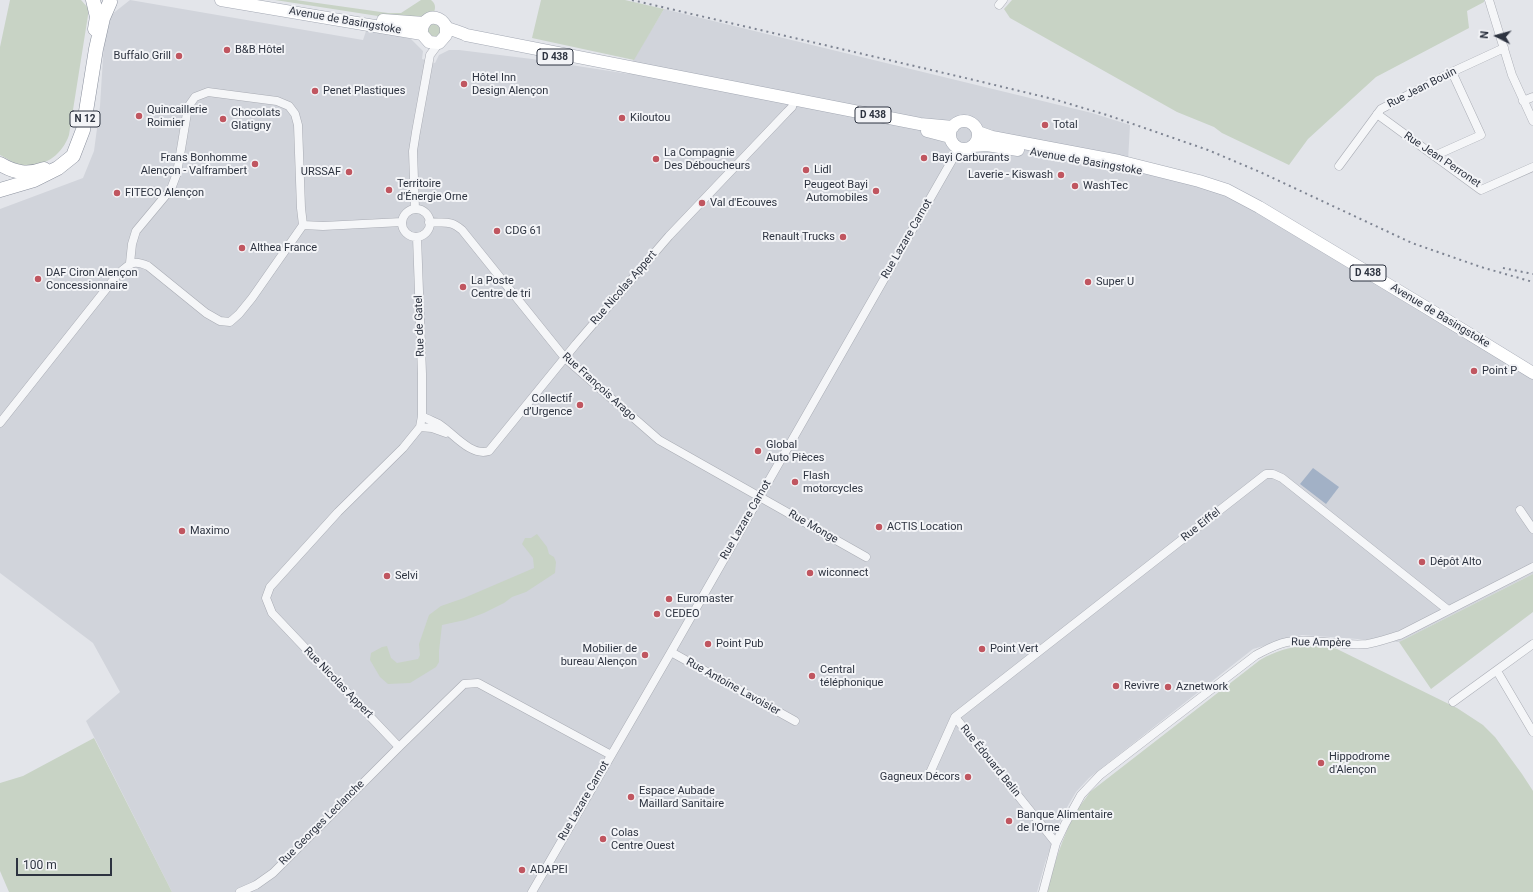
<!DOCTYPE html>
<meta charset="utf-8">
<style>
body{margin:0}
#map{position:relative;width:1533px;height:892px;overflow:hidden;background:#e3e5ea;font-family:Roboto,sans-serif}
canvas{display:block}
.north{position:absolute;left:1477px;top:16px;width:40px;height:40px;-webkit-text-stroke:3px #f3f4f7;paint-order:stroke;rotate:276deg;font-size:11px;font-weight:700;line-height:16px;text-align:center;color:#2d3340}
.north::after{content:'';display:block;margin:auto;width:14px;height:18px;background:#2d3340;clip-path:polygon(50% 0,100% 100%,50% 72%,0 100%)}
.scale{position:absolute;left:16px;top:858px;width:96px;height:18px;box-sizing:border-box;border:2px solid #2d3340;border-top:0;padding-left:5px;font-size:12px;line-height:14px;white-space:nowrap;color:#2d3340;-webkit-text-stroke:3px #f3f4f7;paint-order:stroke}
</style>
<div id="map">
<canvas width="1533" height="892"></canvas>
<div class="north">N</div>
<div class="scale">100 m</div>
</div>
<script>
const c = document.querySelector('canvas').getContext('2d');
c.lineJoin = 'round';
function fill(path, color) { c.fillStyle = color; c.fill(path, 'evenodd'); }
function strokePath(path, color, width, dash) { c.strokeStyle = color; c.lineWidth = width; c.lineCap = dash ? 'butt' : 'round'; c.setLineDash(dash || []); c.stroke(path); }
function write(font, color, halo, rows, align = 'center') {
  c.font = font + ' Roboto,sans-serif'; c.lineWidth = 4; c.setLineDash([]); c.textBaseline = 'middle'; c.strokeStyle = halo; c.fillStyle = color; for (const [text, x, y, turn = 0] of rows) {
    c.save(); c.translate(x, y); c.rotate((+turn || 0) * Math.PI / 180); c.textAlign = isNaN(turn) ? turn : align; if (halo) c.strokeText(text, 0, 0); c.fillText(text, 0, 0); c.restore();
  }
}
fill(new Path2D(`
 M130 0 363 40 366 31 391 34 411 39 423 51 422 59 435 63 439 55 449 50H459L532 59 629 74 631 63 664 9 997 90 1092 113 1130 125 1128 161 1206 179 1533 367V574L1399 642 1302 635 1253 649 1089 778 1076 792 1066 809 1057 828 1045 863 1037 892H172L86 721 120 692 93 643 0 573V209L83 178 94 151 100 106 104 42 111 15Z`), '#d1d4db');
fill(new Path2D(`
 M10 0H81L89 9 69 135C62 156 42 169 20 165 13 163 6 158 0 155V47Z
 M275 0H296L388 13H401L421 0H431C435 3 436 7 434 12L410 21Z
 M541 0H625L664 9 634 60 532 38Z
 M1012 0H1484V2L1467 11 1469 28 1376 77 1308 139 1289 165 1222 133 1214 127 1177 112 1010 18 1004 9Z
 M427 31a7 7 0 1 1 14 0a7 7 0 1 1-14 0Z
 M537 534 547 547 549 554 554 557 556 562 555 573 526 592 512 597 504 603 484 613 465 620 442 625 439 651V662L436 667 410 683 388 684 380 677 370 660 371 653 382 647 387 646 391 658 397 663 418 659 420 655 419 644 429 615 441 606 464 598 534 568 533 558 522 544 525 538H531Z
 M1533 574V612L1431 689 1399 642Z
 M1307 646H1323L1337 649 1457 708 1483 725 1495 737 1522 774 1533 791V892H1047C1053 866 1064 833 1077 810 1081 804 1086 798 1090 792L1260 660C1276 651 1288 647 1307 646Z
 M94 738 172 892H9L0 871V783L23 776Z`), '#c8d3c5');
fill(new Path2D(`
 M1313 468 1339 487 1326 504 1300 484Z`), '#a2b1c6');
const street = new Path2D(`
 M1489 0 1512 75 1533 121
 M999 5 1003 0
 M1523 101 1533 97
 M1377 114 1481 190 1533 167
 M1434 156 1481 135 1452 72
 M1339 166 1381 109 1452 72 1504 48
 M415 209 413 151 416 132 430 55 439 43
 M402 223a14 14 0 1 1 28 0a14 14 0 1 1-28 0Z
 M429 222C444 224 449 219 462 230L565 358 659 440 866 557
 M417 237 422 374V416L420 427 403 448 338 512 270 587 266 598 272 613 399 747 464 684 478 683 611 755
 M130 263 132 244 136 231 171 189 177 173 188 107 195 97 208 92 277 101 289 106 295 114 298 125 301 208 303 225 323 226 402 222
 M422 416C427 419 433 421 439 424 453 433 471 457 489 451L576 344 669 236 787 112 792 107 794 100
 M0 423 118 274C130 264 132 259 148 266L206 313 220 321 230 322 239 314 252 298 303 225
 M420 427 432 428 446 433
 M1520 510 1533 529
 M671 652 795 721
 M1497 671 1533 732
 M1453 702 1533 644
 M955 717 1056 843
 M929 775 955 717 1266 474H1273L1282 478 1448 610
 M240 892 256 885 273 873 399 747
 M532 892 671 652 959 148
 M1043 892 1056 843 1065 824 1081 795 1100 775 1256 655C1266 650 1276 644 1287 642 1314 637 1341 647 1367 644 1379 642 1389 638 1400 635L1533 567`);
const primary = new Path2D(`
 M221 0 422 34
 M383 20 424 23
 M446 27V35L439 43 429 42 422 34C421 24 428 14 439 19 444 21 445 26 448 28 454 31 461 32 466 35L920 124 953 127
 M950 135a14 14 0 1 1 28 0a14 14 0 1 1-28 0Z
 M927 131 950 137
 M978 132 992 137 1119 161 1199 181 1227 190 1259 207 1427 308 1533 373
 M973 146 987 145 1018 150`);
const highway = new Path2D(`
 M93 0 97 17 95 29
 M0 164C15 173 28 175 44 169
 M0 190 34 180 58 168 73 156 83 130 96 49 103 18 110 2`);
strokePath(street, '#a9acb4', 9);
strokePath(primary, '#a4a9b4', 13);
strokePath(highway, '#8c929f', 15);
strokePath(street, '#f5f6f8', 8);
strokePath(primary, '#fff', 12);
strokePath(highway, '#fff', 14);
strokePath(new Path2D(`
 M632 0 974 80 1053 99 1107 115 1208 150 1260 172 1412 243 1481 267 1533 282
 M1503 268 1533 274`), '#7e8492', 2, [2, 4]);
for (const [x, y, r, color] of [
 [227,50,4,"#c05660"],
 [179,56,4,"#c05660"],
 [464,84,4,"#c05660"],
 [315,91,4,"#c05660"],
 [139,116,4,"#c05660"],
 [622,118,4,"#c05660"],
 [223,119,4,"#c05660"],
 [1045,125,4,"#c05660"],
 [924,158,4,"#c05660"],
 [656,159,4,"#c05660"],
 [255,164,4,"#c05660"],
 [806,170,4,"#c05660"],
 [349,172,4,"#c05660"],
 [1061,175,4,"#c05660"],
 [1075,186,4,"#c05660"],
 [389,190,4,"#c05660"],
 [876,191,4,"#c05660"],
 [117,193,4,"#c05660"],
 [702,203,4,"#c05660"],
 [497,231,4,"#c05660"],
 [843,237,4,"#c05660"],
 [242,248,4,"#c05660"],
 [38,279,4,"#c05660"],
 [1088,282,4,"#c05660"],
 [463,287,4,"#c05660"],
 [1474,371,4,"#c05660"],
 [580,405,4,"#c05660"],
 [758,451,4,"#c05660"],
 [795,482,4,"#c05660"],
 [879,527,4,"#c05660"],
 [182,531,4,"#c05660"],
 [1422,562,4,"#c05660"],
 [810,573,4,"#c05660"],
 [387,576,4,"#c05660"],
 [669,599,4,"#c05660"],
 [657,614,4,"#c05660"],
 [708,644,4,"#c05660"],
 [982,649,4,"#c05660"],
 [645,655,4,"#c05660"],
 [812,676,4,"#c05660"],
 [1116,686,4,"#c05660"],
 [1168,687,4,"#c05660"],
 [1321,763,4,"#c05660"],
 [968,777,4,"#c05660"],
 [631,797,4,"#c05660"],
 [1009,821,4,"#c05660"],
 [603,839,4,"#c05660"],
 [522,870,4,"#c05660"]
]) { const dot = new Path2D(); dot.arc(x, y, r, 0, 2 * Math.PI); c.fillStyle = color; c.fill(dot); strokePath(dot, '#f3f4f7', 1.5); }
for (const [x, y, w] of [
 [555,57,36],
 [873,115,36],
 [85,119,30],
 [1368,273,36]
]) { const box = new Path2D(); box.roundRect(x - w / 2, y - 8, w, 16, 3); c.fillStyle = '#f3f4f7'; c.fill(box); strokePath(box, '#2d3340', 1); }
write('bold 10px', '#2d3340', null, [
 ["D 438",555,57],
 ["D 438",873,115],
 ["N 12",85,119],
 ["D 438",1368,273]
]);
write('11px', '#2d3340', '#f3f4f7', [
 ["Avenue de Basingstoke",345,21,10],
 ["Rue Jean Bouin",1422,88,-27],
 ["Rue Jean Perronet",1442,160,34],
 ["Avenue de Basingstoke",1086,162,10],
 ["Rue Lazare Carnot",907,239,-60],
 ["Rue Nicolas Appert",624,288,-49],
 ["Avenue de Basingstoke",1440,316,31],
 ["Rue de Gatel",420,326,-92],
 ["Rue François Arago",599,387,42],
 ["Rue Lazare Carnot",746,520,-60],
 ["Rue Eiffel",1201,525,-38],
 ["Rue Monge",813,527,30],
 ["Rue Ampère",1321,643,1],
 ["Rue Nicolas Appert",338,683,46],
 ["Rue Antoine Lavoisier",733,687,29],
 ["Rue Édouard Belin",990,761,51],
 ["Rue Lazare Carnot",584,801,-60],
 ["Rue Georges Leclanche",322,823,-45]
]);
write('11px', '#2d3340', '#f3f4f7', [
 ["B&B Hôtel",235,50],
 ["Buffalo Grill",171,56,"right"],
 ["Hôtel Inn",472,78],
 ["Design Alençon",472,91],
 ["Penet Plastiques",323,91],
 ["Quincaillerie",147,110],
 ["Roimier",147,123],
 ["Chocolats",231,113],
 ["Glatigny",231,126],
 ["Kiloutou",630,118],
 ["Total",1053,125],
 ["La Compagnie",664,153],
 ["Des Déboucheurs",664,166],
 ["Frans Bonhomme",247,158,"right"],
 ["Alençon - Valframbert",247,171,"right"],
 ["Bayi Carburants",932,158],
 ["Lidl",814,170],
 ["URSSAF",341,172,"right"],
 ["Laverie - Kiswash",1053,175,"right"],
 ["Territoire",397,184],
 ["d'Énergie Orne",397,197],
 ["Peugeot Bayi",868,185,"right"],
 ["Automobiles",868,198,"right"],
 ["WashTec",1083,186],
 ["FITECO Alençon",125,193],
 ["Val d'Ecouves",710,203],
 ["CDG 61",505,231],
 ["Renault Trucks",835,237,"right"],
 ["Althea France",250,248],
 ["DAF Ciron Alençon",46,273],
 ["Concessionnaire",46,286],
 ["La Poste",471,281],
 ["Centre de tri",471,294],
 ["Super U",1096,282],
 ["Point P",1482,371],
 ["Collectif",572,399,"right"],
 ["d’Urgence",572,412,"right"],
 ["Global",766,445],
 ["Auto Pièces",766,458],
 ["Flash",803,476],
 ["motorcycles",803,489],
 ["ACTIS Location",887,527],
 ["Maximo",190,531],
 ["Dépôt Alto",1430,562],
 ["wiconnect",818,573],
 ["Selvi",395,576],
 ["Euromaster",677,599],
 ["CEDEO",665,614],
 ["Point Pub",716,644],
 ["Mobilier de",637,649,"right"],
 ["bureau Alençon",637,662,"right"],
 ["Point Vert",990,649],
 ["Central",820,670],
 ["téléphonique",820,683],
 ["Revivre",1124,686],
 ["Aznetwork",1176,687],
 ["Hippodrome",1329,757],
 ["d'Alençon",1329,770],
 ["Gagneux Décors",960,777,"right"],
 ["Espace Aubade",639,791],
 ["Maillard Sanitaire",639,804],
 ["Banque Alimentaire",1017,815],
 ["de l'Orne",1017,828],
 ["Colas",611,833],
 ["Centre Ouest",611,846],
 ["ADAPEI",530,870]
], 'left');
</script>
